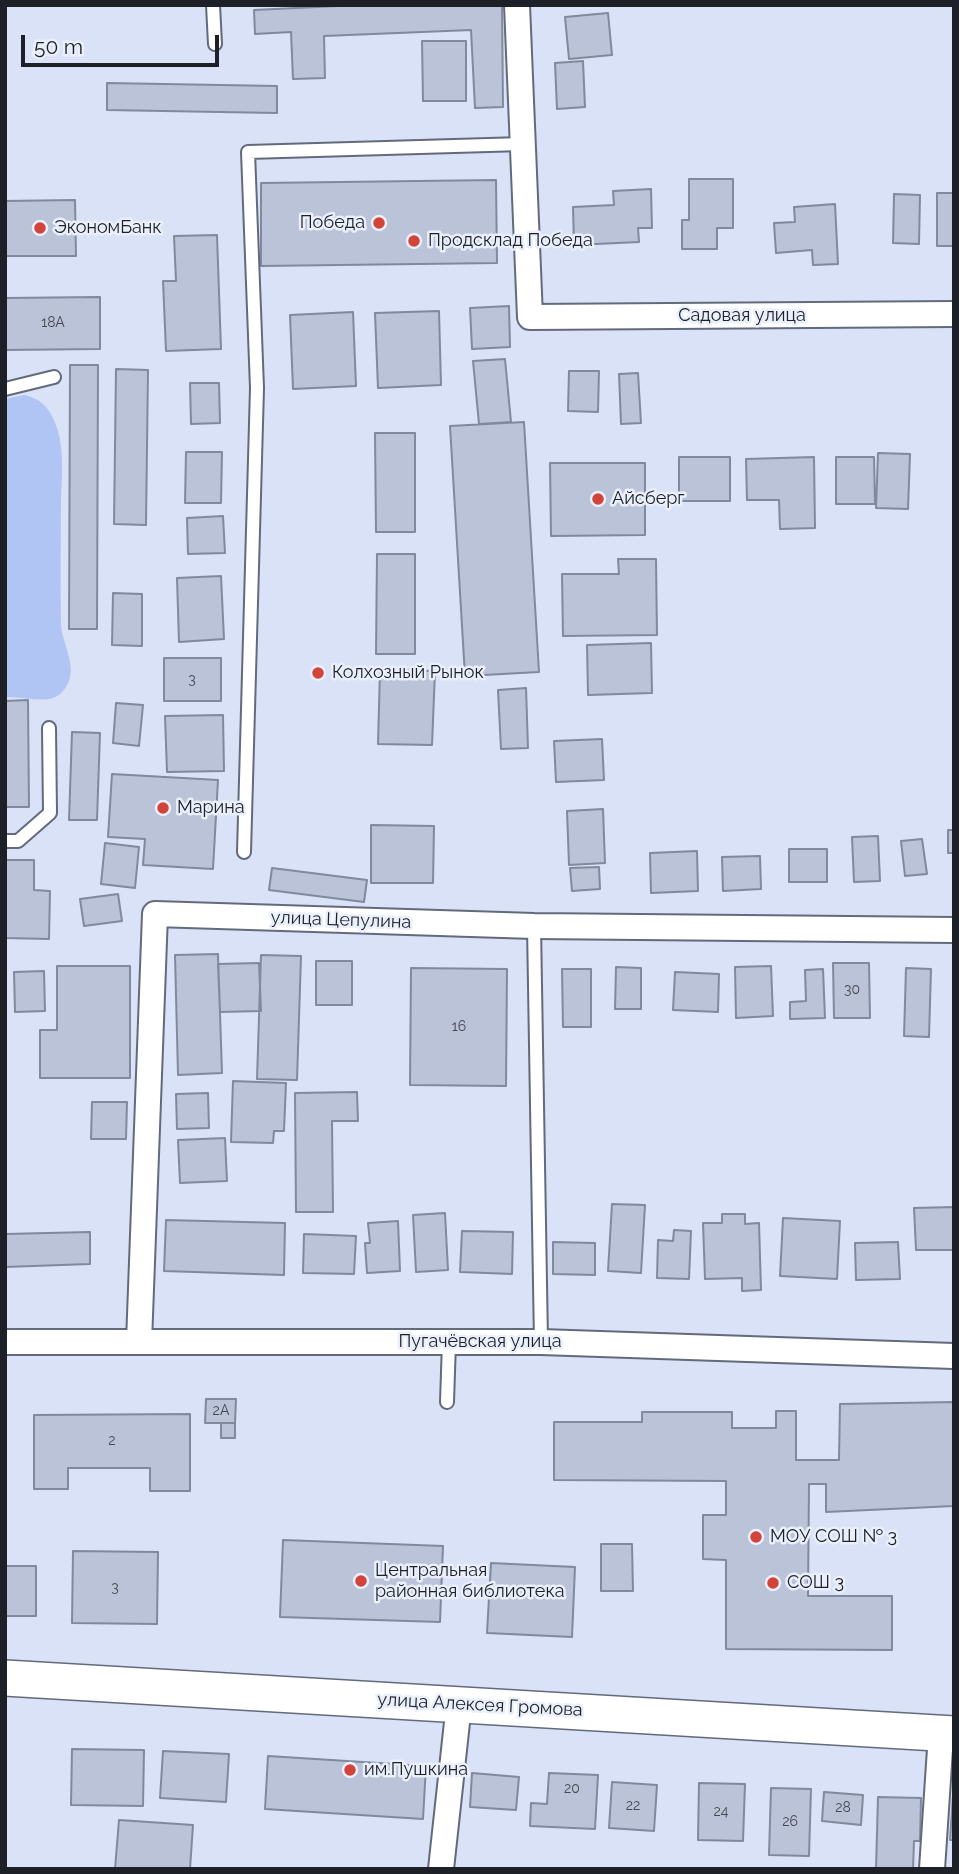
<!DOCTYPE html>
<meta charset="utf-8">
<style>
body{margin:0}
#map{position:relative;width:959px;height:1874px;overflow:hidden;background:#d9e2f6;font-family:Raleway,sans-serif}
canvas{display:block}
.frame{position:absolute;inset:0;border:7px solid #1d2027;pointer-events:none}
.scale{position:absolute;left:21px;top:35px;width:198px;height:32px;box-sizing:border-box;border:4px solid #1d2027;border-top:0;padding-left:9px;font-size:21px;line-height:24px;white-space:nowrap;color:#1d2027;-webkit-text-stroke:5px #e9effb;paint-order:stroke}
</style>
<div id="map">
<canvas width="959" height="1874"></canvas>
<div class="frame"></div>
<div class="scale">50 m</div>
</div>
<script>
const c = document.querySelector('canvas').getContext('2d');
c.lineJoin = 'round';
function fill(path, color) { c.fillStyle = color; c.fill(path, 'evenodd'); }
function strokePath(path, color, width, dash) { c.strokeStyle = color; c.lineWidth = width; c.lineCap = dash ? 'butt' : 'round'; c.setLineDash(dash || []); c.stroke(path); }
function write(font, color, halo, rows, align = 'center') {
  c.font = font + ' Raleway,sans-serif'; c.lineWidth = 5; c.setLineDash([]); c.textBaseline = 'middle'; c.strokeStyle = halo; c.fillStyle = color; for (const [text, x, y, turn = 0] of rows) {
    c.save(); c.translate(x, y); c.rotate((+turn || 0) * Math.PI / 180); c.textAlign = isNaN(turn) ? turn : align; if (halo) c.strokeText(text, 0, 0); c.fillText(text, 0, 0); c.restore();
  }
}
fill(new Path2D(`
 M24 395C44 399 52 412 58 431 64 453 62 478 61 500 61 541 60 582 61 623 61 644 81 669 64 690 51 707 26 696 5 697V399Z`), '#b1c5f4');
const building = new Path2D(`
 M359 5H502L503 107 475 108 471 30 324 36 325 78 293 79 291 32 255 34 254 10Z
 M608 13 612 55 569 59 565 17Z
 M422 41H466V101H423Z
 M583 61 585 107 557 109 555 63Z
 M107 83 277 86V113L107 110Z
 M689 179H733V228H717V249H682V220H689Z
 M496 180 497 263 261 266V183Z
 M651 189 652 228H638L639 242 574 245 573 207 614 205 613 191Z
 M937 193H954V246H937Z
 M894 194 920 195 919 244 893 243Z
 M75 200 76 256H5V201Z
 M835 204 838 264 813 265 812 250 776 253 774 223 795 222 794 207Z
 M217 235 221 349 166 351 163 281H176L174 236Z
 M100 297V349L5 350V298Z
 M509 306 510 347 472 349 470 308Z
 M439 311 441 385 378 388 375 313Z
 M353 312 356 386 293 389 290 315Z
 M505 359 511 422 479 424 473 361Z
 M70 365H98L97 629H69Z
 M116 369 148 370 146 525 114 524Z
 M569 371H599L598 412 568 411Z
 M638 373 641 423 621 424 619 374Z
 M190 383H219L220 423 191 424Z
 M524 422 539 672 465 676 450 426Z
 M375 433H415V532H376Z
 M186 452H222L221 503H185Z
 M878 453 910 454 908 509 876 508Z
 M679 457H730V501H679Z
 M814 457 815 528 780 529 779 500H747L746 459Z
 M836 457H874L875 504H836Z
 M550 463H645V535L551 536Z
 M223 516 225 553 188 554 187 518Z
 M377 554H415V654H376Z
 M618 559H656L657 635 563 636 562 574H619Z
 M221 576 224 639 179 642 177 578Z
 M113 593 142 594V646L112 645Z
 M651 643 652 693 588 695 587 645Z
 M164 658H221V701H164Z
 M380 670 435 671 432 745 378 744Z
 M526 688 528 748 501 749 498 690Z
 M28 700 29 807H5V701Z
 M116 703 143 705 139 746 113 743Z
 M223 715 224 771 167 772 165 716Z
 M72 732 100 733 97 820H69Z
 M602 739 604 780 556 782 554 741Z
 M112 774 218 780 213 869 143 865 145 839 108 837Z
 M603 809 605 863 569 865 567 811Z
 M371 825 434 826 433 883H371Z
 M948 830H954V853H948Z
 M878 836 880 881 854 882 852 837Z
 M922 839 927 874 905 876 901 841Z
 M105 843 139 847 135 888 101 884Z
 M789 849H827V882H789Z
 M697 851 698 891 651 893 650 853Z
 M760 856 761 889 723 891 722 857Z
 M5 860H34V890L50 891 49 939 5 938Z
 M599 867 600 889 572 891 570 868Z
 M272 868 367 880 364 902 269 890Z
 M118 894 122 921 84 926 80 899Z
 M218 954 222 1073 178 1075 175 955Z
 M261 955 301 956 297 1080 257 1079Z
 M316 961H352V1005H316Z
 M259 963 261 1011 220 1012 218 964Z
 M833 963H869L870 1018H834Z
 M57 966H130V1078H40V1030H57Z
 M771 966 773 1016 736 1018 735 967Z
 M616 967 641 968V1009H615Z
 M411 968 507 969 506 1086 410 1085Z
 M906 968 931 969 929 1037 904 1036Z
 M562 969H591V1027H563Z
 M823 969 825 1018 790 1019V1002L806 1001 805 970Z
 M44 971 45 1011 15 1012 14 972Z
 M675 972 719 974 718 1012 673 1010Z
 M233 1081 286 1083 284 1131H274L273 1143 231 1142Z
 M357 1092 358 1121H332L333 1212H296L295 1093Z
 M208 1093 209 1128 177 1129 176 1094Z
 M92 1102H127L126 1139H91Z
 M225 1138 227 1181 180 1183 178 1140Z
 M612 1204 645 1205 641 1273 608 1271Z
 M954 1207V1250H916L914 1208Z
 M445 1213 448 1270 416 1272 413 1215Z
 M722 1214H745V1224L759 1223 761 1290 742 1291V1278L705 1279 703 1223H722Z
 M783 1218 840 1221 837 1279 780 1276Z
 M166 1220 285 1223 284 1275 164 1271Z
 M398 1221 400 1271 367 1273 365 1243H370L368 1223Z
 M674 1230 691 1231 689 1279 657 1278 658 1240 673 1241Z
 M462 1231 513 1232 512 1274 460 1272Z
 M90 1232V1264L5 1267V1234Z
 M304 1234 356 1236 354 1274 303 1273Z
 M553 1242 595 1243V1275L553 1274Z
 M898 1242 900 1279 856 1280 855 1243Z
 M206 1399H236L235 1423H205Z
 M954 1402V1506L826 1512V1484H809L808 1596H892V1650L726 1649V1560L703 1559V1515H726V1481L554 1480V1422H642V1412H732V1428H776V1411H796V1460H839L840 1404Z
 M190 1414V1491H150V1468H68V1489H34V1415Z
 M221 1423H235V1438H221Z
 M283 1540 443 1546 440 1622 280 1617Z
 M601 1544H632L633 1591H601Z
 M73 1551 158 1552 157 1624 72 1623Z
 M491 1563 575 1567 572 1637 487 1633Z
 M5 1566H36V1616H5Z
 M72 1749 144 1750 143 1806 71 1805Z
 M163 1751 229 1754 226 1802 160 1798Z
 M268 1756 426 1766 423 1819 265 1809Z
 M472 1773 519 1777 516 1810 470 1807Z
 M549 1773 598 1775 595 1829 530 1826 531 1803 547 1804Z
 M612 1782 657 1785 654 1831 609 1828Z
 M699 1783 745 1784 743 1841 698 1840Z
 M771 1788 811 1789 809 1856 769 1855Z
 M824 1792 863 1795 861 1825 822 1821Z
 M953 1795H954V1840H950Z
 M878 1797 921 1798 920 1841H914L913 1869H876Z
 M119 1820 193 1825 190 1869H115Z`);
fill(building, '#bac3d7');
strokePath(building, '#818a9c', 2);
const lane = new Path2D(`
 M213 5 215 44
 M5 389 54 377
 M5 841H18L50 813 49 728
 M244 852 257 388 248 152 523 144
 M534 926 541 1342
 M447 1402 449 1342`);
const street = new Path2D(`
 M517 5 530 317 954 314
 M5 1342H541L954 1356
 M139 1342 155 914 534 926 954 930
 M441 1869 459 1704
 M932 1869 941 1734`);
const secondary = new Path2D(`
 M5 1678 954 1734`);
strokePath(lane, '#626a7c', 16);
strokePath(street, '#626a7c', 28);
strokePath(secondary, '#626a7c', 38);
strokePath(lane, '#fff', 12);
strokePath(street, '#fff', 24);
strokePath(secondary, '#fff', 35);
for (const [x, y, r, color] of [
 [379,223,7,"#d2443a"],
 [40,228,7,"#d2443a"],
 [414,241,7,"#d2443a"],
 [598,499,7,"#d2443a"],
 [318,673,7,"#d2443a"],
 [163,808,7,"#d2443a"],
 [756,1537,7,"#d2443a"],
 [361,1581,7,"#d2443a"],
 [773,1583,7,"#d2443a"],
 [350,1770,7,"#d2443a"]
]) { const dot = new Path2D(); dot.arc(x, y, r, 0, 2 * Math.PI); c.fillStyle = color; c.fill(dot); strokePath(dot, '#e9effb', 2.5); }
write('14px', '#444953', null, [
 ["18А",53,323],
 ["3",192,680],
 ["30",852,990],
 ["16",459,1027],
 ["2А",221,1411],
 ["2",112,1441],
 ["3",115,1588],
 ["20",572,1789],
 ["22",633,1806],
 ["28",843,1808],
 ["24",721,1812],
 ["26",790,1822]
]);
write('18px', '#1d2027', '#e9effb', [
 ["Победа",365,223,"right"],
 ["ЭкономБанк",54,228],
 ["Продсклад Победа",428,241],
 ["Айсберг",612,499],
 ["Колхозный Рынок",332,673],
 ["Марина",177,808],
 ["МОУ СОШ № 3",770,1537],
 ["Центральная",375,1571],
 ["районная библиотека",375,1592],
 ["СОШ 3",787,1583],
 ["им.Пушкина",364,1770]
], 'left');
write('18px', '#1d2027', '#e9effb', [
 ["Садовая улица",742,316],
 ["улица Цепулина",341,920,2],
 ["Пугачёвская улица",480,1342],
 ["улица Алексея Громова",480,1705,3]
]);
</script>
